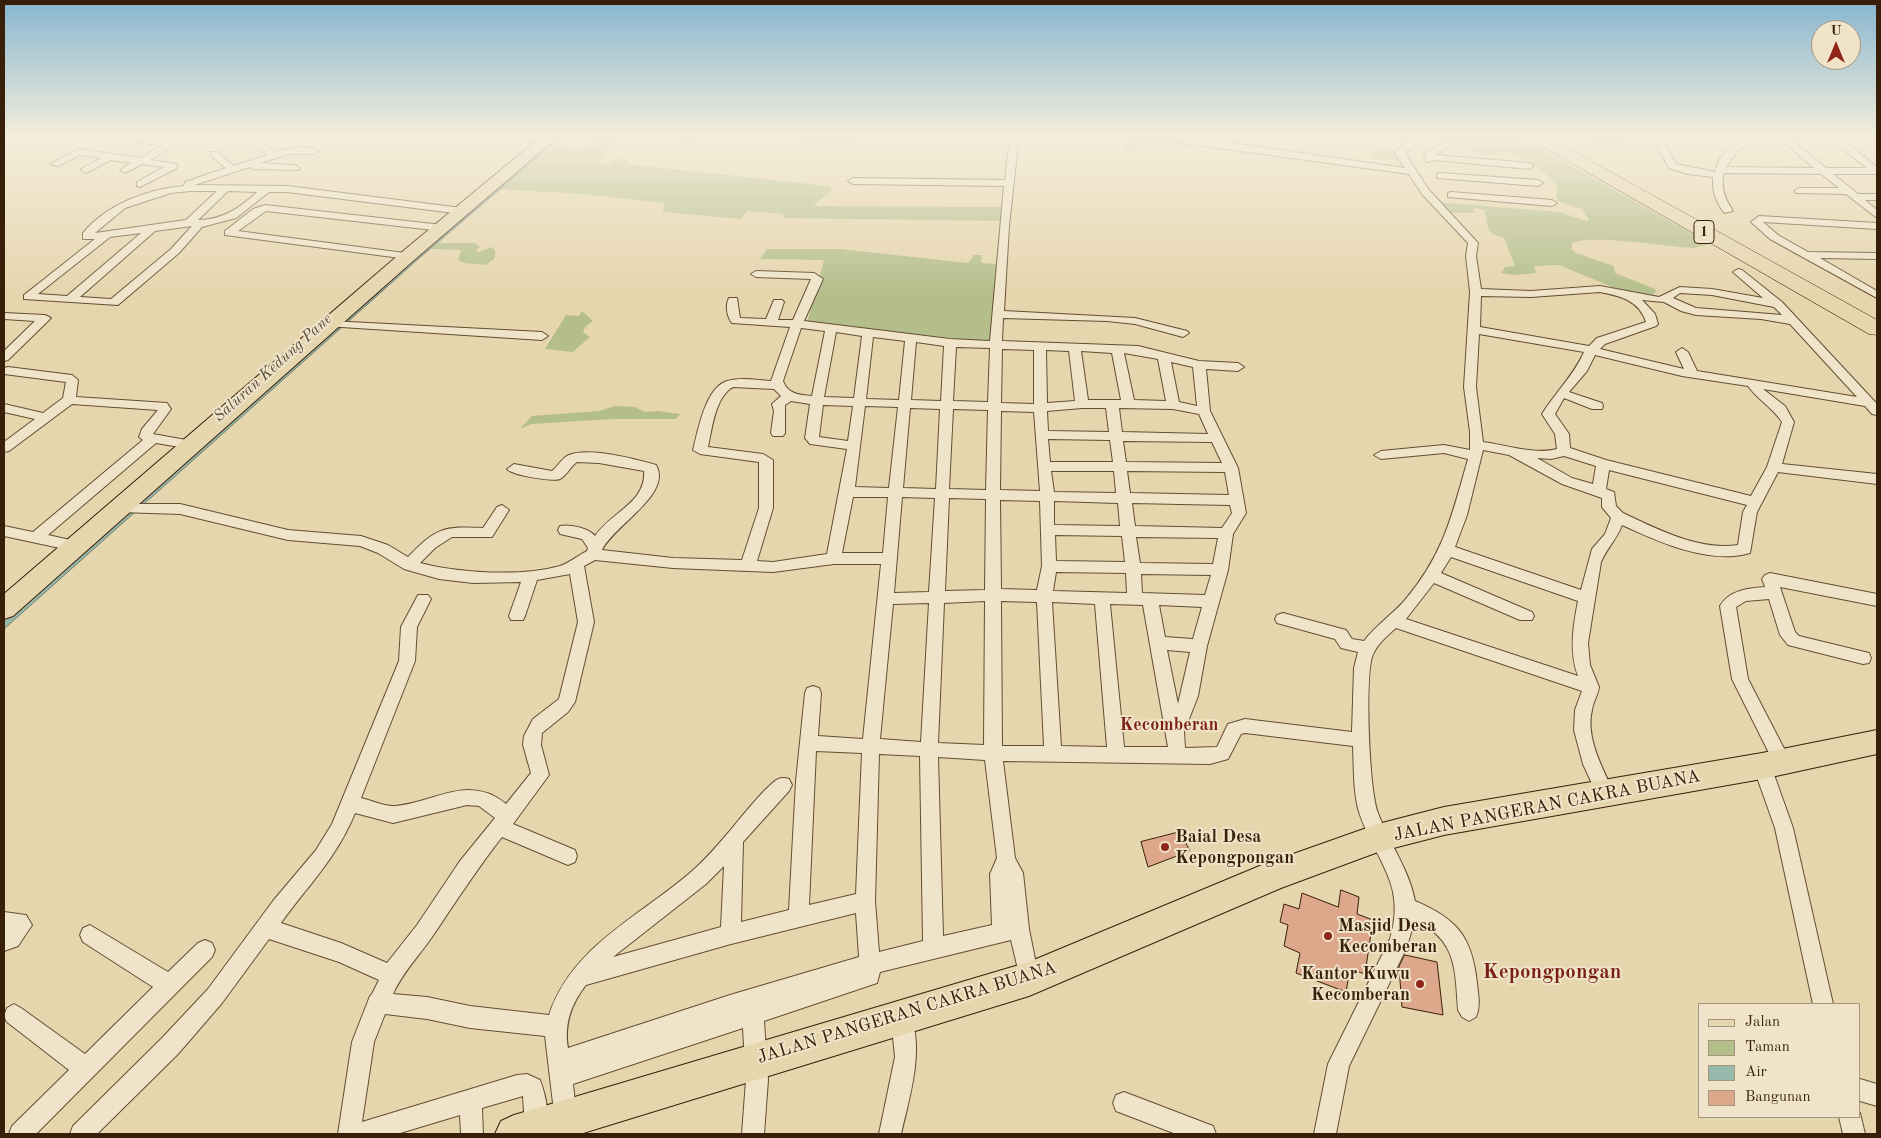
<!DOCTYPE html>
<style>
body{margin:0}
#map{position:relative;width:1881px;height:1138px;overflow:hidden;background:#e6d6ae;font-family:"Old Standard TT",serif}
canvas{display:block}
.frame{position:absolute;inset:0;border:5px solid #381f09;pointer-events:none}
.legend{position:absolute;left:1698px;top:1003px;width:162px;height:115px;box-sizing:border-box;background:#efe4ca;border:1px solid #a6957d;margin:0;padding:6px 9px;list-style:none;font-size:15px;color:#381f09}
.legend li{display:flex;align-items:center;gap:10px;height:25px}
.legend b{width:25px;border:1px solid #a6957d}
.north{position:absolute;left:1811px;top:20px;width:50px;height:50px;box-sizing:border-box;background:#efe4ca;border:1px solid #a6957d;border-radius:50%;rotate:0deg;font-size:14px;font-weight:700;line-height:20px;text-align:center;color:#381f09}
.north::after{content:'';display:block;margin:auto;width:18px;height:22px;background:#8f2418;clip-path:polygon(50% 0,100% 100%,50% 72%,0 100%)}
</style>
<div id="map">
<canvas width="1881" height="1138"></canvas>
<div class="frame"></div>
<ul class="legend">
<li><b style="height:6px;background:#e6d6ae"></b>Jalan</li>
<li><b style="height:14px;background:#b4be8b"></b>Taman</li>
<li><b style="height:14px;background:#96b9ac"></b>Air</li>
<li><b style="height:14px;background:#dca78b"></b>Bangunan</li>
</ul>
<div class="north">U</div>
</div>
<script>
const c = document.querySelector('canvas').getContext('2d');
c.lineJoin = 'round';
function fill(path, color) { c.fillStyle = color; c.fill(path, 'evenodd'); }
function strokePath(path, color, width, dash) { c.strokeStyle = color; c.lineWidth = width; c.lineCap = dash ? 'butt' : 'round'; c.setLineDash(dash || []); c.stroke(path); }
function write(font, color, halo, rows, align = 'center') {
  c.font = font + ' "Old Standard TT",serif'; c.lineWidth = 4; c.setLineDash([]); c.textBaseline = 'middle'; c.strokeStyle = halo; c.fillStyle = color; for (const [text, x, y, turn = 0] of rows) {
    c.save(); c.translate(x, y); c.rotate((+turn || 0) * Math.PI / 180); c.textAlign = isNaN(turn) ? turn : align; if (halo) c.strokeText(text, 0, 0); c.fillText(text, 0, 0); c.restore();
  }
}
fill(new Path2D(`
 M568 135 593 138 601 135 625 136 604 151 608 153 599 162 610 164 619 158 630 160 625 164 828 186 832 190 813 206 1003 207 1002 221 784 218 783 214 747 211 741 219 663 212 664 203 593 195 501 189 554 145 584 149 586 146 585 141 565 138Z
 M696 135H786L776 141 701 137 691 146 662 142Z
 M802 135H860L854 148 795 143Z
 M1124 135H1196L1192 147 1123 151Z
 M1394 135H1517L1710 244 1694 248C1666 247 1593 234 1572 243V249L1576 253 1614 266 1615 273 1655 289 1656 292 1650 296 1622 291 1559 265 1534 266 1536 273 1514 275 1501 273 1505 267 1515 266 1504 238C1486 234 1488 227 1485 210L1474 208V213H1449L1436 202 1559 212 1587 221 1589 220 1582 209 1557 201V185L1545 172 1512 153 1479 155 1465 147 1435 137 1422 136 1405 146Z
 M1576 135H1628L1625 139 1629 145 1627 148C1608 151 1590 148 1576 135Z
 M1375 147 1398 149 1402 159H1371Z
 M438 243H475L480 247 475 251 479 252 491 247 495 250V258L486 265 465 263 458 260 461 250 431 249Z
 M767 249H840L968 263 974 255H982L981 263 997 264 990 342 807 323 824 260 760 259Z
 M582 311 593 321 585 327 583 332 590 337 573 352 545 349 566 315 579 316Z
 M615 406 635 407 645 412 658 411 680 414 676 419H613L531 424 520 429 532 416 599 411Z`), '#b4be8b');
const water = new Path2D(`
 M558 135H564L416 261 4 629V619L409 260Z`);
fill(water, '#96b9ac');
strokePath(water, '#707b6b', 1);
const building = new Path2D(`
 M1180 832 1190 851 1148 867 1141 842Z
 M1341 890 1359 897 1357 914 1373 920 1365 974 1350 969 1346 992 1296 973 1300 953 1284 946 1288 925 1280 922 1284 904 1299 909 1302 893 1338 907Z
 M1405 955 1437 962 1443 1015 1402 1007 1399 967Z`);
fill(building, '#dca78b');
strokePath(building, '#381f09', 1);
const street = new Path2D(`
 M101 135H126L169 142 181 135H192L150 160 177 164V168L140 187 137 186V182L164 167 142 164 125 173 120 170 131 163 111 160 86 173 81 170 83 168 101 158 80 155 58 166 50 164 79 149 140 158 161 146Z
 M1010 135H1019L1009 226 1004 311 1135 318 1187 331 1189 333 1183 337 1135 324 1107 321 1003 318 1002 341 1138 346 1199 361 1238 363 1244 367 1238 371 1206 369 1210 411 1238 468 1246 513 1233 534 1228 570 1207 646 1198 696 1184 732 1185 748 1217 747 1228 724 1245 719 1352 732 1354 668 1358 652 1341 648 1335 639 1277 623 1275 619 1277 615 1283 613 1346 630 1352 639 1364 641C1376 625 1392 615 1405 600 1444 554 1452 515 1468 459L1444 453 1381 459 1374 455 1381 451 1444 445 1470 450V432L1464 387 1470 292 1466 256 1468 243 1422 194 1409 174 1181 143 1161 135H1176L1405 168 1396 155V151L1418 135H1425V139L1406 152V155L1429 190 1478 243 1476 256 1481 289 1531 291 1600 286 1659 297 1680 287 1712 289 1763 298 1733 272 1738 269 1742 270 1782 302 1877 404V415L1872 414 1865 406 1763 389 1785 406 1794 422 1782 464 1877 474V484L1778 472 1757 512 1750 553C1709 565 1659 542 1622 525 1617 539 1607 548 1601 562L1588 643 1590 665 1599 687C1598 695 1593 702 1592 710 1585 737 1603 769 1614 793L1611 799 1605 801 1599 799 1583 764 1574 730 1575 710 1582 691 1396 628C1387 636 1376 645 1372 657 1365 681 1369 789 1378 813 1389 843 1409 869 1415 901 1457 919 1472 936 1477 983 1478 994 1481 1006 1476 1017L1469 1021 1462 1017 1458 1010C1455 969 1457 940 1415 920L1406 949 1349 1066 1336 1134H1314L1328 1064 1390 939C1407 883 1375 861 1359 812 1353 792 1354 767 1353 746L1245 733 1241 734 1228 759 1210 764 1003 761 1015 858 1023 873 1029 929 1039 979 1036 986 1029 989 1022 986 1011 940 880 972 877 983 764 1021 768 1080 764 1134H742L746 1080 743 1028 573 1084 577 1120 574 1128 566 1131 558 1128 555 1120 545 1036 470 1028 427 1019 385 1014 374 1042 362 1122 517 1075 527 1074 540 1080C546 1096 551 1118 544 1134H528L525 1127 523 1096 482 1108 483 1134H461L460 1115 397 1134H338L352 1042 370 996 372 994 379 980 339 962 269 939 222 1003 178 1054 97 1134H70L73 1126 162 1038 208 989 273 901 316 850 332 824 399 661 401 627 418 595H428L431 599 417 627 415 661 361 798C371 800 385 807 395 806 435 803 468 773 506 804L531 773 523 745 524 736 533 719 559 699 578 622 570 574 537 580 525 616 523 620H511L509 616 521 582 473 583 439 579 404 569 378 553 360 546 288 540 180 514 120 512 115 510 113 507 115 504H180L288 530 361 536 388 545 408 557C436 528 443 526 483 528L497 507 502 505 509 510 492 537H452L435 548 420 563C458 573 522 577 560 566 569 563 579 555 587 551L588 548 582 539 560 534 558 530 560 526C569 524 589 528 595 536 610 513 647 502 644 471L599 463 577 462C570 467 567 475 560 479 553 482 511 475 507 469L514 464 552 471C558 466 562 458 569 455 589 447 635 459 656 465 673 494 613 526 602 550L673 558 742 560 759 508V462L700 454 693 450C698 431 705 388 727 381 741 377 757 380 771 381L790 327 732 323C727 317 725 305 729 298H737L740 318 766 319 774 300H782L784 302 778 320H793L811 279 756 277 751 274 756 271 814 273 823 279 804 321 950 339 990 341 1004 186 853 184 848 181 853 178 1005 180ZM1600 292C1620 296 1639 300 1646 322L1597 338 1589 346 1480 327 1481 296 1531 297ZM1680 293 1712 295 1774 307 1782 315 1696 308 1673 298ZM1642 300 1664 302 1681 311 1696 315 1761 319 1790 324 1857 397 1697 371 1688 352 1682 348 1676 352 1684 369 1600 349 1605 344 1656 326 1658 324 1655 314ZM801 328 825 331 812 396C799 395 788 394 783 381ZM836 332 862 336 854 398 824 397ZM1479 334 1584 352C1574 375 1555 393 1542 414L1555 434 1557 449C1535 455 1506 445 1483 442L1476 387ZM873 337 905 341 899 400 866 399ZM916 342 944 346 941 401 911 400ZM956 347 990 348 988 402 953 401ZM1002 349 1034 350V404L1001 403ZM1046 350 1069 351 1075 401 1047 403ZM1081 351 1112 353 1121 400H1088ZM1124 353 1158 359 1166 401 1134 400ZM1595 355 1682 376 1748 386C1758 400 1773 408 1782 422L1767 467 1751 496 1606 460 1570 448 1569 434 1555 414 1564 398 1592 409H1602L1603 406 1602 403 1569 392 1587 371ZM1171 362 1193 367 1197 406 1179 402ZM733 387 774 389 781 396 772 404 774 411 771 433 773 436H783L785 433V405L791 401 810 404 805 438 810 444 847 449 827 554 773 562 757 561 773 508V460L763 454 708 447C712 429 715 397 733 387ZM823 405 853 406 848 441 819 437ZM865 406 898 407 889 488 855 487ZM910 408 940 409 936 489 903 488ZM1082 408H1106L1109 432 1048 431 1047 411ZM1119 408 1173 409 1199 414 1208 434 1122 432ZM953 409 988 410 986 490 949 489ZM1001 411 1034 412 1040 491 1000 490ZM1048 439 1110 440 1113 462H1050ZM1123 441 1212 442 1222 463 1126 462ZM1483 450 1509 455 1562 484 1602 498V507L1611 518 1605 534 1592 549 1581 590 1455 547 1467 515ZM1564 456 1596 466 1593 484 1572 478 1537 458 1551 459ZM1609 470 1747 505 1743 512 1738 545C1699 551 1657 529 1623 513L1616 506 1614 492 1606 489ZM1051 471H1114L1116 493 1054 492ZM1127 471 1225 472 1229 495 1130 493ZM853 497H888L883 553H842ZM902 497 935 498 929 592 894 593ZM949 498 986 499 985 590 945 591ZM1000 500 1040 501 1042 566 1037 590 1001 589ZM1054 501 1118 503 1120 526 1054 525ZM1132 503 1230 505 1232 513 1222 528 1135 526ZM1055 535 1122 536 1125 562 1056 561ZM1136 537 1218 538 1213 564 1140 563ZM1451 557 1578 601C1573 626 1569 652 1578 676L1406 619 1434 583 1520 620H1532L1534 616 1532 612 1441 573ZM595 560 673 568 773 572 834 564H881L863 739 818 736 821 693 819 688 813 686 807 688 805 693 796 781 789 910 741 922 743 842 789 791 792 785 789 779C778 775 773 783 765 790 740 816 719 848 691 872 639 917 572 946 549 1015L470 1006 427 997 393 994C402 973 419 956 432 937 455 903 477 869 502 837L568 865 575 862 577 856 575 850 513 824 549 775 541 745 542 733 568 712 575 702 594 622 584 566ZM1056 572 1126 573 1127 593 1053 591ZM1141 574 1211 575 1205 595 1142 593ZM985 601 984 745 938 743 944 603ZM1001 601 1037 602 1044 746H1002ZM1052 602 1095 604 1107 747 1061 746ZM929 603 921 742 880 739 893 604ZM1110 604 1143 605 1168 747H1124ZM1159 605 1202 607 1193 639 1165 637ZM1167 650 1190 652 1178 704ZM816 751 862 753 856 894 809 905ZM879 754 920 756 923 941 879 952 875 901ZM938 757 985 760 997 858 990 874 992 925 943 936ZM467 805 479 806 495 818 460 861 417 925 387 963 341 943 281 923C309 884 336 859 355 813L393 823ZM724 866 721 927 613 957 706 884ZM856 913 859 957 730 995 568 1048C564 1024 571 1004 586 985L731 944Z
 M1651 135H1660L1676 164 1715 172C1719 152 1740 135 1760 135L1738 150 1726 167 1814 168 1780 139 1772 135H1877V141L1843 140 1877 167V174H1833L1858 194H1877V200H1865L1877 210V218L1846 194 1796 193 1794 191 1799 188H1839L1821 174 1724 173C1720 187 1725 199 1733 211L1724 213C1716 201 1712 192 1713 177L1687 174 1669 168ZM1792 140H1831L1867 168H1826Z
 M250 136 276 152C287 148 309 144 319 151L314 154H289L260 163 295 165 300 168 298 170 254 169 250 167 194 185 287 186 462 208 467 211 462 214 287 192H269L236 218 202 227 179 253 118 305 24 299V295L95 239H83V233C107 204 148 189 184 186L185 182 226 168 211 156V152H217L234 166 267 155 247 141 245 139ZM190 191H217L186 220 95 233 125 208 171 193ZM228 191 257 192C240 208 222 220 198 220ZM192 226 171 249 111 299 80 297 155 231ZM141 233 67 296 38 294 110 237Z
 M1450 140 1453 141V145L1436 155 1529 163 1534 166 1529 169 1434 160 1427 162 1424 157 1426 153Z
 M1440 173 1538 180 1543 183 1538 186 1437 178V174Z
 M1451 192 1552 200 1557 203 1552 206 1448 197V193Z
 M265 205 442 225 447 228 442 231 266 211 238 231 412 254 413 256 408 259 225 235V231L253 209Z
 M1759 216 1877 223V229L1763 222 1778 235 1808 252 1877 253V259L1820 258 1877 291V298L1770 239 1751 222Z
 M4 313 45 315 51 318 8 360 4 361V351L35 321 4 319Z
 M330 321 542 332 548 336 542 340 326 326V322Z
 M8 367 72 375 78 380 76 397 167 403 171 409 153 434 192 441 199 445 192 449 156 443 48 535 79 542 81 546 79 550 74 551 4 536V526L33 532 143 440 139 437 142 429 158 410 72 404 9 451 4 452V442L35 419 4 412V404L43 413 63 398 66 382 4 374V368Z
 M1770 573 1877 594V606L1780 587 1795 632 1799 636 1869 653 1871 658 1869 663 1863 664 1788 645 1780 635 1769 599 1746 601 1736 607 1748 679 1791 762 1788 767 1782 770 1776 767 1732 679 1720 606C1729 590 1749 588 1765 587L1762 579 1765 575Z
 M1762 758 1768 761 1771 766 1793 828 1833 1004H1813L1775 828 1753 766 1756 761Z
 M4 912 26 915 32 925 18 946 4 951Z
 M90 925 168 972 198 943 205 940 212 943 215 950 212 957 36 1134H9L12 1126 69 1070 7 1022 4 1016 7 1008 14 1004 21 1008 85 1054 153 987 83 942 80 935 83 928Z
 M902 1007 909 1011C925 1049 910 1095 901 1134H879L895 1057 891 1018 895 1011Z
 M1860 1079 1877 1084V1106L1860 1101Z
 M1124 1092 1213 1126 1216 1134H1176L1116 1111 1113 1103 1116 1095Z
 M1860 1113 1865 1134H1843L1839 1117H1860Z`);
const primary = new Path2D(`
 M543 135H560L414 260 13 616 4 619V594L402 252Z
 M1877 730V754L1762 779 1444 835 1378 852 1281 888 1029 996 580 1134H495L501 1121 514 1115 1029 962 1262 865 1378 824 1444 807 1762 753Z`);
const highway = new Path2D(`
 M1523 135H1544L1877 320V335L1869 334Z`);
strokePath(street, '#644d32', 2);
strokePath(primary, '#381f09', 2);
strokePath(highway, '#381f09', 1);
fill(street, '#efe4ca');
fill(primary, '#e6d6ae');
fill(highway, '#e6d6ae');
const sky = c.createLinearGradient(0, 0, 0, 295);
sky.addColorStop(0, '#87b6d0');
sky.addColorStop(0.46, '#f4eddb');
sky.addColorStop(1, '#f4eddb00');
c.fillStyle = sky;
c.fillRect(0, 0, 1881, 295);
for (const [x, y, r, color] of [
 [1165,847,5,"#8f2418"],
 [1328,936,5,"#8f2418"],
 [1420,984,5,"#8f2418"]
]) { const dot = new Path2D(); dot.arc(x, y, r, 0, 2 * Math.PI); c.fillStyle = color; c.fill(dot); strokePath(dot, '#efe4ca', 2); }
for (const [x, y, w] of [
 [1704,232,20]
]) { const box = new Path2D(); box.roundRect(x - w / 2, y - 11.5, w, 23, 4); c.fillStyle = '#efe4ca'; c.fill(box); strokePath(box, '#381f09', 1); }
write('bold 14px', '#381f09', null, [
 ["1",1704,232]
]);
write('italic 16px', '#544d3a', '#efe4ca', [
 ["Saluran Kedung Pane",273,368,-42]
]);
write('bold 18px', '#7a1f14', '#efe4ca', [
 ["Kecomberan",1169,725]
]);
write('18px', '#381f09', '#efe4ca', [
 ["JALAN PANGERAN CAKRA BUANA",1547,806,-11],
 ["JALAN PANGERAN CAKRA BUANA",907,1013,-17]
]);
write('bold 18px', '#381f09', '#efe4ca', [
 ["Baial Desa",1175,837],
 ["Kepongpongan",1175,858],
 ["Masjid Desa",1338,926],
 ["Kecomberan",1338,947],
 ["Kantor Kuwu",1410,974,"right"],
 ["Kecomberan",1410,995,"right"]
], 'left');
write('bold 21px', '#7a1f14', '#efe4ca', [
 ["Kepongpongan",1552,972]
]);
</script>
